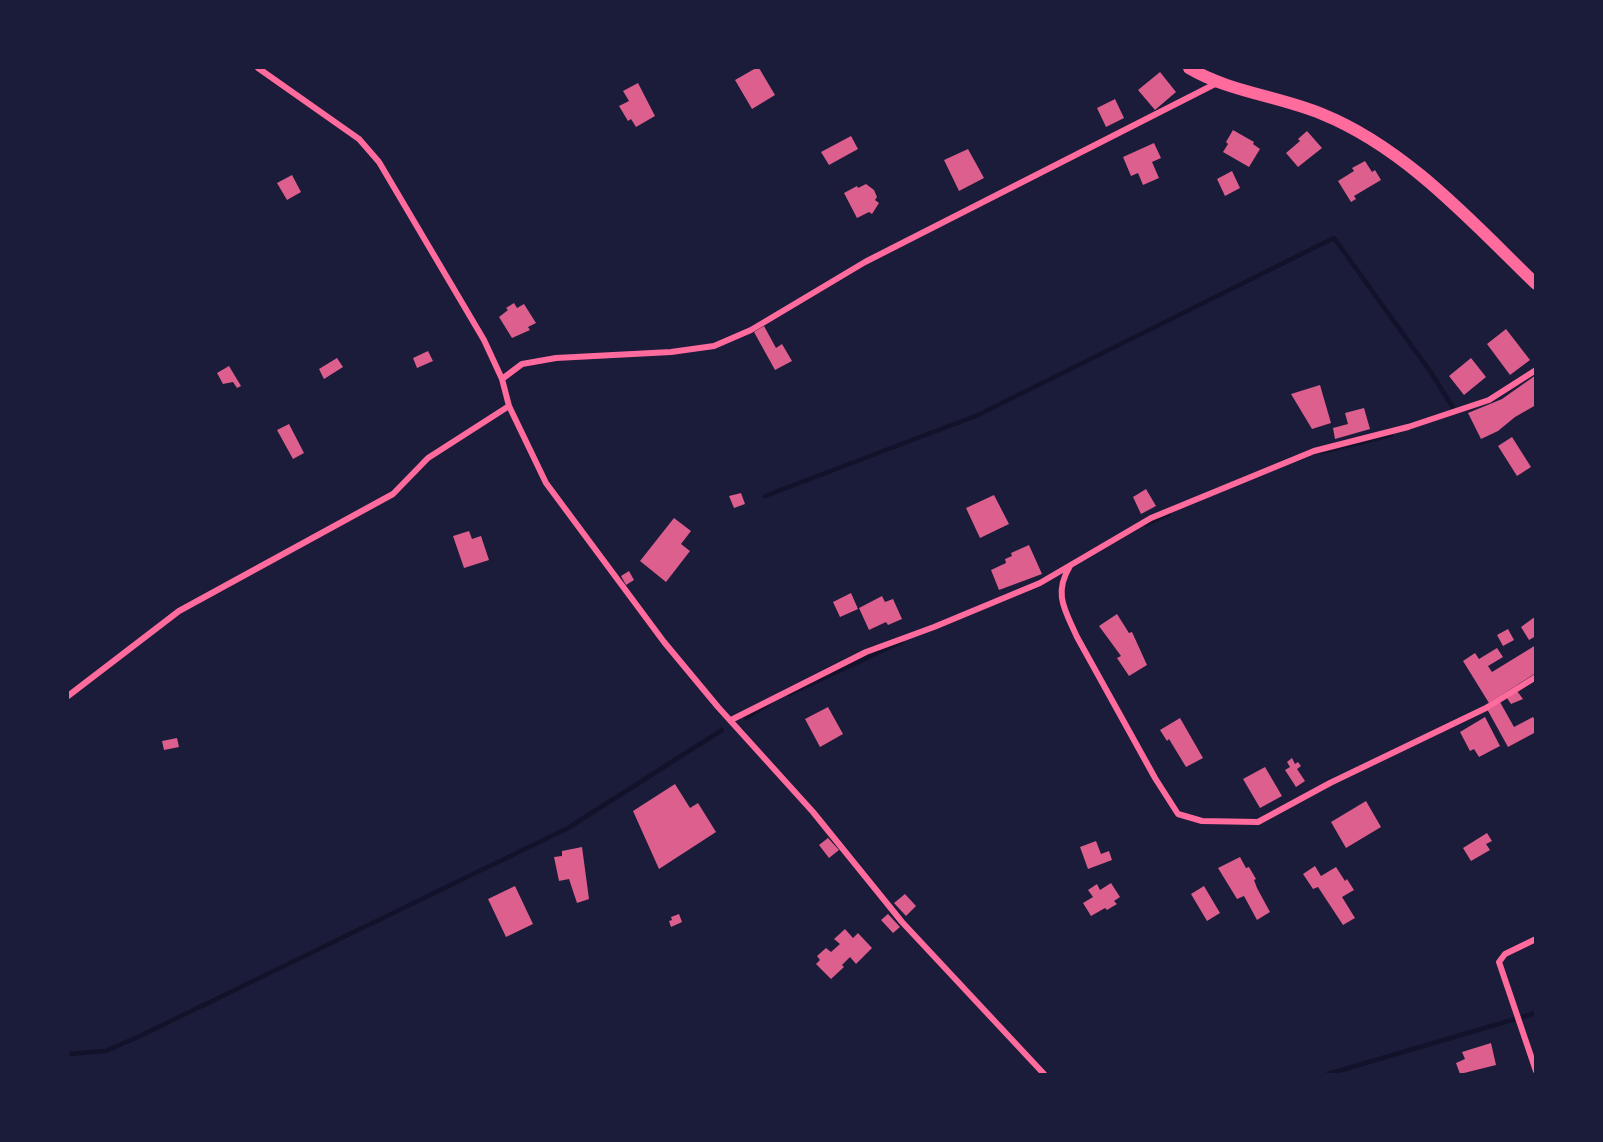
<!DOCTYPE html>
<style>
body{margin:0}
#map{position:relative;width:1603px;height:1142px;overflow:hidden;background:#1b1b3a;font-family:"Work Sans",sans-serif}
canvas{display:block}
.frame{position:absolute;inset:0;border:69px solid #1b1b3a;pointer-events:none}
</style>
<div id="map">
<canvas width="1603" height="1142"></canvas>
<div class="frame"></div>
</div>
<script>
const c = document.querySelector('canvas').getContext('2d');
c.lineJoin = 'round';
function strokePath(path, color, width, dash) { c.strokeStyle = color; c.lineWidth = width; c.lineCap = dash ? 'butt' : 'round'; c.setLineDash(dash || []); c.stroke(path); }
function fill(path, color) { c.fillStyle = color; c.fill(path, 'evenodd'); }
strokePath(new Path2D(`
 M1321 452 1391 435
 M765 496 978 415 1334 238 1432 374 1455 411
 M1146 524 1169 514
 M789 694 901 642
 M746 718 768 704
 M68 1054 106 1051 140 1036 568 828 722 730
 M1328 1074 1536 1013`), '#12122b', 4.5);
fill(new Path2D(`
 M756 68H759L775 95 752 109 735 80Z
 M1160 72 1176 92 1155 110 1138 90Z
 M638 83 655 116 636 127 631 119 628 121 619 106 629 101 623 91Z
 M1115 99 1124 118 1106 127 1097 108Z
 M1233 130 1254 142 1253 144 1260 149 1249 167 1223 152 1228 144 1226 142Z
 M1307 131 1322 148 1298 167 1286 153 1300 141 1298 139Z
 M851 136 858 149 829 165 821 152Z
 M1154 143 1161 158 1152 162 1159 178 1143 185 1138 173 1131 176 1123 157Z
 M968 149 984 178 959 191 944 160Z
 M1365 161 1372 172 1375 170 1381 180 1354 196 1356 199 1351 202 1338 181 1354 171 1352 168Z
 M1232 171 1240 188 1225 196 1217 179Z
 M292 175 301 192 287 200 277 183Z
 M866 184 874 190 877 197 875 200 879 203 872 214 869 212 857 218 844 193 857 186 858 188Z
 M514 303 517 308 524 304 536 323 528 327 530 330 512 338 499 317 508 310 506 308Z
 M764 326 776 348 782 344 792 361 775 370 754 332Z
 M1506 329 1530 360 1510 375 1487 344Z
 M428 351 433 361 417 368 413 358Z
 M337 358 343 367 324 379 319 369Z
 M1471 358 1486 377 1464 395 1449 376Z
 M229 366 241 386 237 388 233 382 223 384 217 373Z
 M1536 375V405L1515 417 1498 431 1481 439 1468 413 1502 399Z
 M1320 385 1331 423 1312 429 1291 394Z
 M1364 408 1370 429 1335 439 1333 428 1348 424 1345 413Z
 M289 424 304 453 293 459 277 430Z
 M1512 437 1531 467 1517 476 1498 446Z
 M1146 489 1156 506 1141 514 1133 497Z
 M741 493 745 504 734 508 729 496Z
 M994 495 1009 524 980 538 966 508Z
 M674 518 691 531 681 544 690 551 666 582 640 561Z
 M469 531 472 539 481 536 489 560 464 568 453 536Z
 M1029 545 1042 574 999 590 991 570 1006 563 1005 559 1012 556 1011 553Z
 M629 571 634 580 626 585 621 576Z
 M851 593 858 609 840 617 833 602Z
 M882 596 885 602 893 599 902 619 888 625 886 622 869 630 859 608Z
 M1117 614 1129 633 1132 632 1147 665 1129 676 1117 658 1121 656 1099 626Z
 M1536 616V636L1529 640 1521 627Z
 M1508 629 1514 640 1503 646 1497 635Z
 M1536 645V673L1489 703 1463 661 1475 653 1479 659 1497 648 1503 657 1488 666 1492 672Z
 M1517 691 1523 699 1511 704 1507 698Z
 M1500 702 1514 727 1533 717 1536 722V732L1508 747 1487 709Z
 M828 707 843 734 820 747 805 719Z
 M1485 717 1500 746 1479 757 1474 749 1470 751 1460 732Z
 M1180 718 1203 758 1186 767 1169 739 1167 741 1160 730Z
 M177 738 179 747 164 750 162 741Z
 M1292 758 1295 764 1298 762 1301 766 1297 769 1305 781 1296 787 1285 770 1290 767 1287 762Z
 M1265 767 1282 796 1260 808 1243 779Z
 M675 784 690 808 698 803 716 832 659 869 633 811Z
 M1366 801 1381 827 1346 848 1331 822Z
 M1487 833 1492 841 1486 844 1490 850 1471 861 1463 848Z
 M828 838 839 850 829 858 819 845Z
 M1096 841 1101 854 1109 851 1112 860 1088 869 1080 847Z
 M582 847 589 899 577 903 569 879 559 881 554 857 562 856V851Z
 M1240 857 1246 868 1249 867 1256 879 1254 880 1257 888 1270 912 1257 920 1244 896 1237 899 1218 868Z
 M1315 866 1321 876 1336 867 1345 881 1347 879 1354 890 1342 897 1355 918 1343 925 1318 887 1313 889 1303 874Z
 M1111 883 1120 897 1114 901 1117 904 1107 910 1105 908 1091 916 1083 903 1093 897 1088 890 1097 884 1100 890Z
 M515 886 533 924 506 937 488 899Z
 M1204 886 1220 913 1207 921 1191 894Z
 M905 894 916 906 906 916 894 903Z
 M679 914 682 922 671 927 669 921 672 920 671 917Z
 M888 914 900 927 893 933 881 920Z
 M845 929 853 938 858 933 872 948 856 964 850 957 842 965 844 967 831 979 816 964 820 960 817 956 826 948 831 952 840 944 834 939Z
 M1491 1043 1496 1065 1460 1074 1456 1063 1465 1059 1462 1052Z`), '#dd5f8e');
strokePath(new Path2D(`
 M258 68 359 139 379 162 484 340 502 379 509 406 546 483 664 642 718 707 813 812 902 922 1044 1074
 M502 379 522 364 556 358 671 352 714 346 751 330 865 262 1217 83
 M1070 566C1053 594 1065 610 1077 637L1155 778 1178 814 1202 821 1258 822 1330 783 1486 708 1536 677
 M68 696 179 611 393 494 428 458 509 406
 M731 720 866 652 934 627 1040 583 1151 518 1314 451 1408 427 1489 400 1536 370
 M1536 939 1505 954 1499 962 1536 1071`), '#ff6b9d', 6);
strokePath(new Path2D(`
 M1189 68C1229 92 1279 96 1322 114 1406 148 1472 222 1536 284`), '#ff6b9d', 12);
</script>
